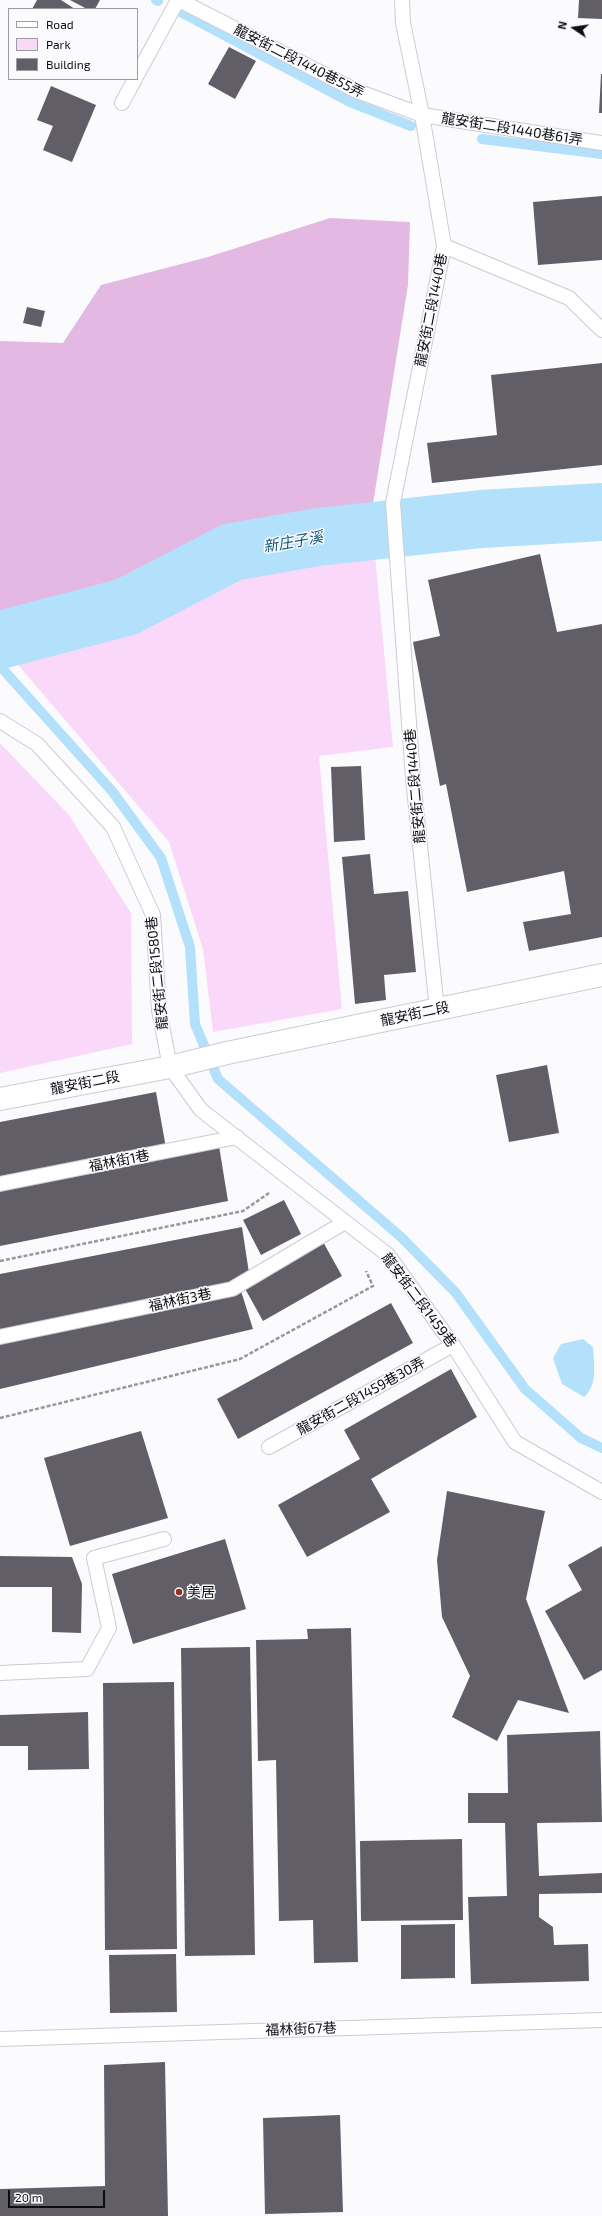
<!DOCTYPE html>
<meta charset="utf-8">
<style>
body{margin:0}
#map{position:relative;width:602px;height:2216px;overflow:hidden;background:#fbfbfe;font-family:"Exo 2",sans-serif}
canvas{display:block}
.legend{position:absolute;left:8px;top:8px;width:130px;height:72px;box-sizing:border-box;background:#fbfbfe;border:1px solid #9b9c9f;margin:0;padding:5px 7px;list-style:none;font-size:12px;color:#0c0d10}
.legend li{display:flex;align-items:center;gap:8px;height:20px}
.legend b{width:20px;border:1px solid #9b9c9f}
.north{position:absolute;left:554px;top:8px;width:40px;height:40px;-webkit-text-stroke:3px #fbfbfe;paint-order:stroke;rotate:283deg;font-size:11px;font-weight:700;line-height:16px;text-align:center;color:#0c0d10}
.north::after{content:'';display:block;margin:auto;width:14px;height:18px;background:#0c0d10;clip-path:polygon(50% 0,100% 100%,50% 72%,0 100%)}
.scale{position:absolute;left:8px;top:2190px;width:97px;height:18px;box-sizing:border-box;border:2px solid #0c0d10;border-top:0;padding-left:5px;font-size:12px;line-height:14px;white-space:nowrap;color:#0c0d10;-webkit-text-stroke:3px #fbfbfe;paint-order:stroke}
</style>
<div id="map">
<canvas width="602" height="2216"></canvas>
<ul class="legend">
<li><b style="height:5px;background:#fff"></b>Road</li>
<li><b style="height:11px;background:#fad8fa"></b>Park</li>
<li><b style="height:11px;background:#615e68"></b>Building</li>
</ul>
<div class="north">N</div>
<div class="scale">20 m</div>
</div>
<script>
const c = document.querySelector('canvas').getContext('2d');
c.lineJoin = 'round';
function fill(path, color) { c.fillStyle = color; c.fill(path, 'evenodd'); }
function strokePath(path, color, width, dash) { c.strokeStyle = color; c.lineWidth = width; c.lineCap = dash ? 'butt' : 'round'; c.setLineDash(dash || []); c.stroke(path); }
function write(font, color, halo, rows, align = 'center') {
  c.font = font + ' "Exo 2","Noto Sans TC",sans-serif'; c.lineWidth = 3; c.setLineDash([]); c.textBaseline = 'middle'; c.strokeStyle = halo; c.fillStyle = color; for (const [text, x, y, turn = 0] of rows) {
    c.save(); c.translate(x, y); c.rotate((+turn || 0) * Math.PI / 180); c.textAlign = isNaN(turn) ? turn : align; if (halo) c.strokeText(text, 0, 0); c.fillText(text, 0, 0); c.restore();
  }
}
fill(new Path2D(`
 M375 555 393 747 319 756 342 1009 213 1032 203 949 169 842 14 660 136 631 245 568Z
 M0 743 69 815 131 913 132 1044 0 1073Z`), '#fad8fa');
fill(new Path2D(`
 M330 218 410 222 408 285 371 516 226 530 113 592 0 619V341L63 343 101 285 208 257Z`), '#e3b8e3');
fill(new Path2D(`
 M583 1339 593 1347C594 1364 598 1385 584 1397L562 1384 553 1358 561 1344Z`), '#b3e0fb');
strokePath(new Path2D(`
 M156 0 158 1
 M179 11 350 102 411 126
 M482 139 602 154
 M0 666 112 791 161 858 190 947 195 1024 218 1079 401 1237 456 1293 525 1389 581 1438 602 1448`), '#b3e0fb', 10);
strokePath(new Path2D(`
 M0 640 126 607 232 552 318 537 481 519 602 512`), '#b3e0fb', 58);
fill(new Path2D(`
 M37 0H61L75 9H32Z
 M70 0H100L95 9H87Z
 M579 0H602V19L578 18Z
 M229 47 256 61 235 99 208 84Z
 M601 74H602V113H599Z
 M51 86 96 105 72 162 43 150 53 126 37 120Z
 M602 196V260L538 265 533 202Z
 M27 307 45 311 41 327 23 323Z
 M602 363V465L432 483 427 443 497 435 491 375Z
 M540 554 557 632 602 624V937L529 951 523 922 571 914 564 871 467 892 446 784 440 786 413 642 440 636 428 580Z
 M361 766 365 840 334 842 331 767Z
 M370 854 374 894 408 891 416 972 384 975 386 1000 355 1004 342 857Z
 M547 1065 559 1133 509 1142 496 1075Z
 M156 1092 166 1148 0 1179V1122Z
 M219 1146 228 1201 0 1246V1189Z
 M284 1200 301 1234 261 1255 243 1220Z
 M242 1227 249 1273 230 1286 0 1332V1274Z
 M322 1240 342 1276 263 1321 243 1285Z
 M241 1291 253 1329 0 1389V1343Z
 M391 1303 413 1343 238 1439 217 1399Z
 M451 1369 477 1417 371 1479 390 1512 307 1557 278 1505 360 1459 344 1430Z
 M141 1431 168 1518 70 1546 44 1458Z
 M447 1491 545 1511 526 1599 569 1713 518 1700 497 1741 452 1717 470 1676 442 1617 437 1560Z
 M225 1539 246 1609 133 1644 112 1574Z
 M602 1546V1670L584 1680 545 1611 582 1590 568 1565Z
 M0 1556 72 1557 82 1584 81 1633 52 1632V1587H0Z
 M351 1628 358 1962 314 1963 313 1920 279 1921 276 1760 258 1761 256 1640 308 1639 307 1629Z
 M250 1647 255 1955 185 1956 181 1648Z
 M174 1682 177 1949 105 1950 103 1683Z
 M88 1712 89 1769 28 1770V1746H0V1715Z
 M600 1731 602 1822 537 1823 539 1876 602 1873V1893L539 1894V1917L553 1927 554 1945 588 1944 589 1981 471 1984 468 1897 507 1896 505 1823H468V1793H508L507 1735Z
 M462 1839 463 1920 361 1921 360 1841Z
 M455 1924V1978L401 1979V1925Z
 M176 1954 177 2012 110 2013 109 1955Z
 M165 2062 168 2216H0V2189L105 2186 104 2065Z
 M340 2115 343 2212 265 2214 263 2118Z`), '#615e68');
const service = new Path2D(`
 M179 0 357 91 422 115 602 143
 M402 0 403 23 422 115 444 246 393 503 413 778 437 1010
 M137 75 178 0
 M122 103 135 79
 M444 246 569 298 602 330
 M0 721 37 744 113 827 153 915 159 1010 170 1067 201 1110 388 1255 453 1345 515 1442 602 1492
 M0 1184 237 1137
 M0 1337 232 1289 345 1222
 M269 1447 453 1345
 M0 1673 87 1669 109 1628 94 1558 164 1539
 M0 2039 602 2020`);
const tertiary = new Path2D(`
 M0 1099 170 1067 227 1053 602 975`);
strokePath(service, '#cacbd7', 16);
strokePath(tertiary, '#cacbd7', 24);
strokePath(new Path2D(`
 M0 1261 243 1211 269 1193
 M0 1418 240 1359 373 1286 366 1271`), '#97989b', 2.5, [4, 2]);
strokePath(service, '#fff', 14);
strokePath(tertiary, '#fff', 22);
for (const [x, y, r, color] of [
 [179,1592,4,"#983015"]
]) { const dot = new Path2D(); dot.arc(x, y, r, 0, 2 * Math.PI); c.fillStyle = color; c.fill(dot); strokePath(dot, '#fbfbfe', 1.5); }
write('14px', '#0c0d10', '#fbfbfe', [
 ["龍安街二段1440巷55弄",299,61,27],
 ["龍安街二段1440巷61弄",512,129,9],
 ["龍安街二段1440巷",431,310,-79],
 ["龍安街二段1440巷",415,786,-95],
 ["龍安街二段1580巷",157,973,-96],
 ["龍安街二段",415,1014,-12],
 ["龍安街二段",85,1083,-11],
 ["福林街1巷",119,1161,-11],
 ["福林街3巷",180,1300,-12],
 ["龍安街二段1459巷",419,1300,53],
 ["龍安街二段1459巷30弄",361,1396,-29],
 ["福林街67巷",301,2029,-2]
]);
write('14px', '#0c0d10', '#fbfbfe', [
 ["美居",187,1592]
], 'left');
write('italic 15px', '#0d5575', '#fbfbfe', [
 ["新庄子溪",293,542,-10]
]);
</script>
